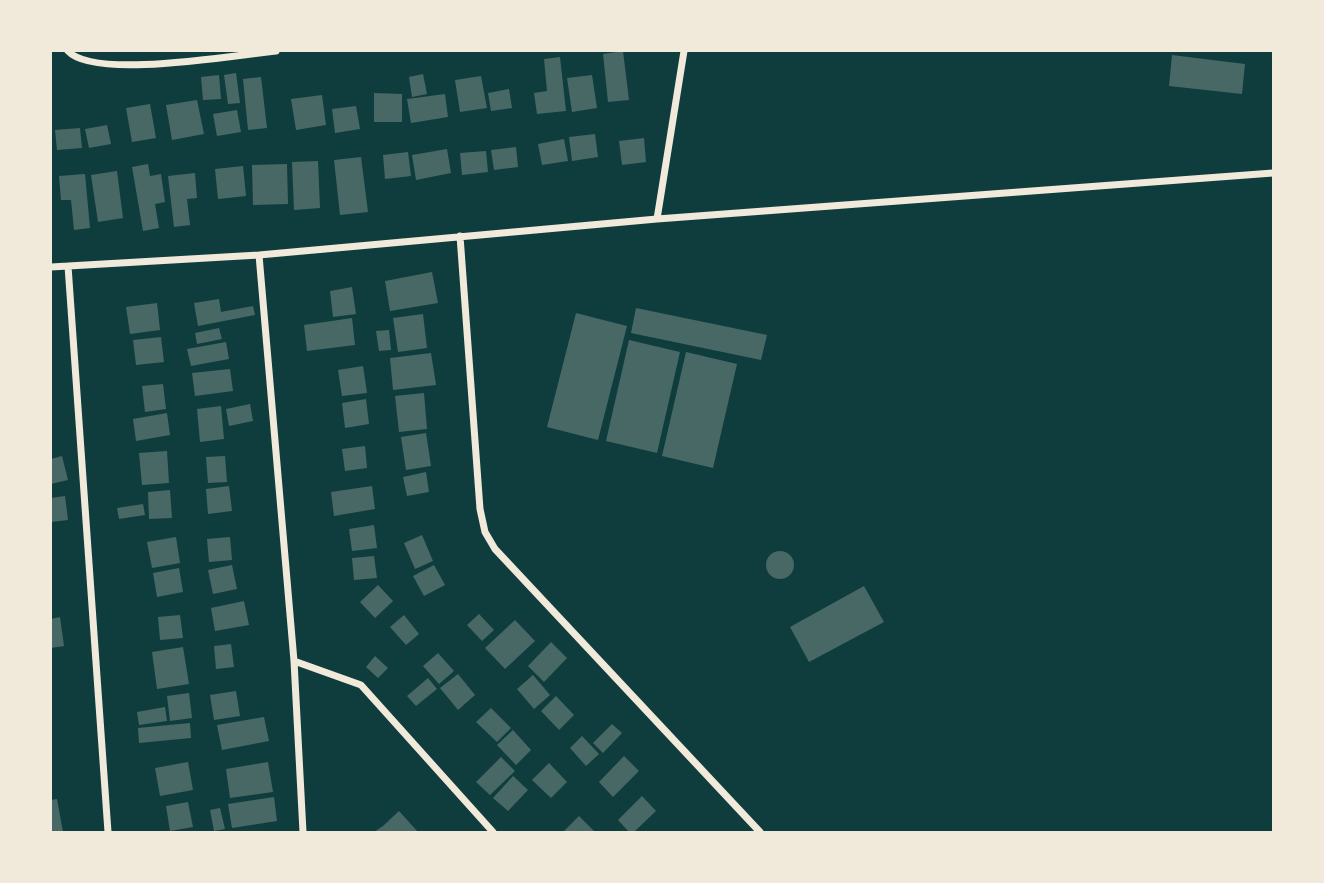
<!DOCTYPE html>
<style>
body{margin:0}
#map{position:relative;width:1324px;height:883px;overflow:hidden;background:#0f3d3e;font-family:"Roboto Serif",serif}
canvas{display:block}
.frame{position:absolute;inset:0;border:52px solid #f1e9da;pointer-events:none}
</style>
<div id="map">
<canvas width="1324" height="883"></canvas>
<div class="frame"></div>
</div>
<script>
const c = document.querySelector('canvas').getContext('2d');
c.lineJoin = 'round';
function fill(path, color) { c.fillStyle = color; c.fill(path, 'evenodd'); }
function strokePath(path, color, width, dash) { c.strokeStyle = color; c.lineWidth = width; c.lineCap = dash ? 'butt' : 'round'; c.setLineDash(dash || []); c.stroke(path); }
fill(new Path2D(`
 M623 51 629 100 608 102 603 54Z
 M1172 55 1245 64 1242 94 1169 86Z
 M560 57 566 111 537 114 534 93 547 91 544 59Z
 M236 73 240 103 228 104 224 75Z
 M423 74 427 94 412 97 409 77Z
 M219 75 221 99 203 100 201 77Z
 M592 75 597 108 572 112 567 78Z
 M481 76 487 108 460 112 455 80Z
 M261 77 267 128 248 130 243 79Z
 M509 89 512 108 491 111 488 93Z
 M374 93 402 94V122H374Z
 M445 94 448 117 411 123 407 99Z
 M322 95 326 125 296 130 291 99Z
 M197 100 204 134 172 140 166 105Z
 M150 104 156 138 132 142 126 108Z
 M356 106 360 129 335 133 332 109Z
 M237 110 241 132 217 136 213 114Z
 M107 125 111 144 89 148 85 129Z
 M80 128 82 148 57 150 55 130Z
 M595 134 598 157 572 161 569 137Z
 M644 138 646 162 622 165 619 141Z
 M564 139 568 161 542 165 538 144Z
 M516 147 518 167 494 170 491 150Z
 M447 149 451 173 416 180 412 155Z
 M486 151 488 172 462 175 460 153Z
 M408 152 411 176 385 179 383 155Z
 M361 157 368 212 340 215 334 160Z
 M318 161 320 208 294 210 292 162Z
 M148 164 150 176 161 174 165 202 155 204 159 228 143 231 132 167Z
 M287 164 288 204 253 205 252 165Z
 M243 166 246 196 218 199 215 169Z
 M117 171 123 218 98 222 91 175Z
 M195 173 197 198 187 199 190 225 174 227 168 176Z
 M85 174 90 228 74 230 71 200H61L59 176Z
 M432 272 438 303 390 311 385 281Z
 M352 287 356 314 333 317 330 291Z
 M219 299 221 312 253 306 255 315 198 326 194 303Z
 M157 303 160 330 130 334 126 307Z
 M636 308 767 335 761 360 631 333Z
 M576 313 627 326 598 440 547 427Z
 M423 314 427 348 398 352 393 318Z
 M352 318 355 345 307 351 304 325Z
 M219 328 222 339 197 344 195 333Z
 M389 330 391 350 379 351 376 331Z
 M161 337 164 362 136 365 133 340Z
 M629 340 680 352 657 453 606 441Z
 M226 342 229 359 191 366 187 349Z
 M686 352 737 364 713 468 662 456Z
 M431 353 436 385 393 390 390 358Z
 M363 366 367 393 342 396 338 370Z
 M230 369 233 391 195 396 192 373Z
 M163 384 166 409 145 412 142 386Z
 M424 393 427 429 399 432 395 396Z
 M366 399 369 424 345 428 342 403Z
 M250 404 253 421 229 426 226 409Z
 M221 406 224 439 200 442 197 409Z
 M167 413 170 435 136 441 133 419Z
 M426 433 431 466 406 470 401 437Z
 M365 446 367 468 345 471 342 449Z
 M167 451 169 483 142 485 139 453Z
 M62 456 68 480 51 484V459Z
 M225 456 227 482 208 483 206 457Z
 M426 472 429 492 407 496 403 477Z
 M229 486 232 511 208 514 206 489Z
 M372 486 375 509 334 516 331 492Z
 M170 490 172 518 149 519 148 492Z
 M65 496 68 520 51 522V498Z
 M143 504 145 515 119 519 117 508Z
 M374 525 377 548 352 551 349 529Z
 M422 535 433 561 415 569 404 543Z
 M176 537 180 563 152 568 147 542Z
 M230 537 232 560 209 562 207 539Z
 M766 565a14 14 0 1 1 28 0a14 14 0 1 1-28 0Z
 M374 556 377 578 354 580 352 558Z
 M232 565 237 589 213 594 208 570Z
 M434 565 445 585 424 596 413 576Z
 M179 568 183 592 157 597 153 573Z
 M378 585 393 601 375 618 360 602Z
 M864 586 884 622 809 662 790 627Z
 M244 601 249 625 215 631 211 608Z
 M479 614 494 630 482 641 467 625Z
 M180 615 183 638 160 640 158 617Z
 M404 615 419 634 406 645 390 627Z
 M60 617 64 646 51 648V619Z
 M515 620 535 641 505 669 485 648Z
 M551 642 567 658 544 682 528 666Z
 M231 644 234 667 216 669 214 646Z
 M183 647 189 684 157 689 152 652Z
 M438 653 454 671 439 684 423 666Z
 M375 656 388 668 378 678 366 667Z
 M458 674 475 695 458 710 440 688Z
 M533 675 550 695 534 709 517 689Z
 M428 678 437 689 416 706 407 696Z
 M236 691 240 716 214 720 210 695Z
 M189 693 192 718 170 721 167 696Z
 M556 696 574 715 559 730 541 711Z
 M165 707 167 721 139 725 137 712Z
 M491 708 511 728 497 742 476 722Z
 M264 717 269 741 222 750 217 725Z
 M190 723 191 738 139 743 138 728Z
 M612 724 622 733 603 753 593 743Z
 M513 730 531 750 516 765 497 745Z
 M582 736 599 754 586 766 570 748Z
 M624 756 639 771 613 797 599 782Z
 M501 757 515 771 490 795 476 782Z
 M188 762 193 790 160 796 155 768Z
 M268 762 273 792 230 798 226 769Z
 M549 763 567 782 551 798 532 780Z
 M513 776 528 790 508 811 493 798Z
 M642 796 656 811 634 832H629L618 820Z
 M274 797 277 821 232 828 228 804Z
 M57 799 63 832H51V800Z
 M188 802 193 827 170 831 166 806Z
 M220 808 225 829 214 831 210 810Z
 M399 811 418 832H374L383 826Z
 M579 816 594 831 593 832H563Z`), '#486865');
strokePath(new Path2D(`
 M68 51C94 80 235 55 276 51
 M657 219 684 51
 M460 236 480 509 485 532 495 549 760 832
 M259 255 294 661 303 832
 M68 266 108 832
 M51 267 259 255 657 219 1273 173
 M294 661 361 685 493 832`), '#f1e9da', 7);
</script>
